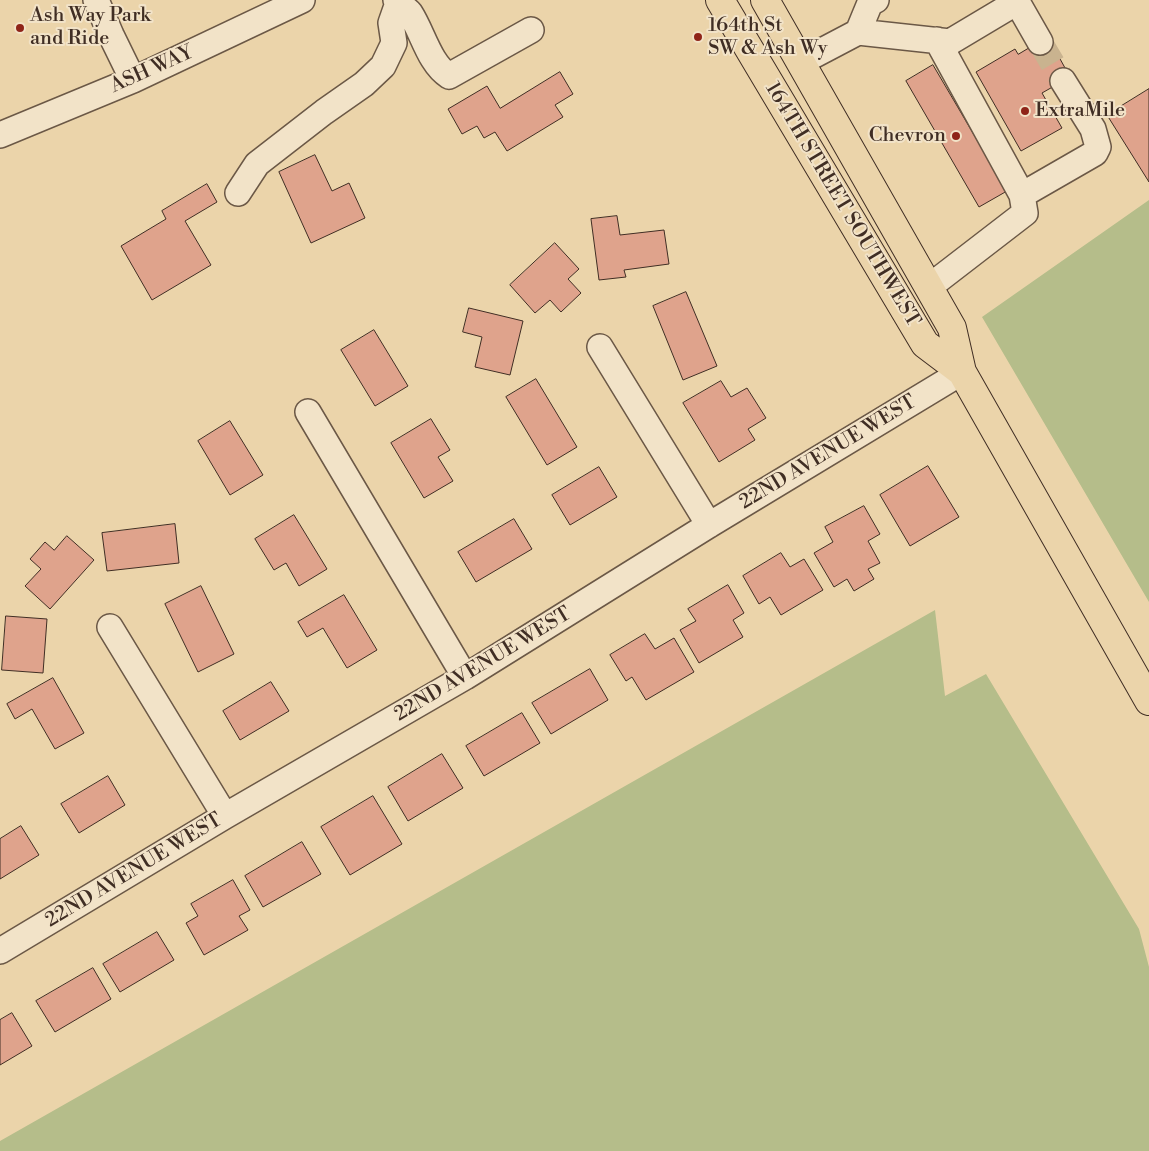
<!DOCTYPE html>
<style>
body{margin:0}
canvas{display:block;background:#ebd4aa}
</style>
<canvas width="1149" height="1151"></canvas>
<script>
const c = document.querySelector('canvas').getContext('2d');
c.lineJoin = 'round';
function fill(path, color) { c.fillStyle = color; c.fill(path, 'evenodd'); }
function strokePath(path, color, width, dash) { c.strokeStyle = color; c.lineWidth = width; c.lineCap = dash ? 'butt' : 'round'; c.setLineDash(dash || []); c.stroke(path); }
function write(font, color, halo, rows, align = 'center') {
  c.font = font + ' "Libre Bodoni",serif'; c.lineWidth = 4; c.setLineDash([]); c.textBaseline = 'middle'; c.strokeStyle = halo; c.fillStyle = color; for (const [text, x, y, turn = 0] of rows) {
    c.save(); c.translate(x, y); c.rotate((+turn || 0) * Math.PI / 180); c.textAlign = isNaN(turn) ? turn : align; if (halo) c.strokeText(text, 0, 0); c.fillText(text, 0, 0); c.restore();
  }
}
fill(new Path2D(`
 M1149 200V602L982 317Z
 M935 610 945 696 986 674 1139 929 1149 967V1151H0V1141Z`), '#b5bd8a');
const building = new Path2D(`
 M1048 37 1070 77 1042 93 1062 128 1021 151 976 72 1015 49 1018 54Z
 M933 65 1007 191 979 207 906 81Z
 M560 72 573 94 555 105 563 117 507 151 495 132 484 138 477 126 462 134 448 109 487 86 500 108Z
 M1149 89V182L1107 115Z
 M315 155 332 191 349 183 365 218 311 243 279 172Z
 M207 184 217 202 185 221 211 265 152 300 121 246 166 219 162 211Z
 M617 216 620 235 664 230 669 264 624 270 626 277 599 280 591 219Z
 M555 243 579 269 568 279 581 293 561 312 550 300 535 313 510 285Z
 M686 292 717 366 683 380 653 306Z
 M469 308 523 321 510 375 475 367 482 337 463 332Z
 M374 330 408 386 375 406 341 350Z
 M536 379 577 447 547 465 506 397Z
 M721 381 731 397 747 388 766 418 748 429 755 440 719 462 683 403Z
 M431 419 450 450 438 457 453 481 424 498 391 443Z
 M230 421 263 475 230 495 198 441Z
 M928 466 959 517 910 546 880 495Z
 M599 467 617 497 570 525 552 495Z
 M864 506 880 534 868 541 880 563 868 569 874 579 854 591 847 579 834 587 814 553 833 542 825 527Z
 M294 515 327 569 299 586 286 563 274 570 255 539Z
 M514 519 532 549 476 582 458 552Z
 M175 524 179 563 107 571 102 533Z
 M67 536 94 560 50 609 25 586 41 569 30 559 45 542 54 550Z
 M781 553 790 567 804 559 823 590 781 615 770 597 759 604 743 576Z
 M728 585 744 613 733 620 743 637 699 663 680 630 696 621 688 609Z
 M201 586 234 654 198 672 165 604Z
 M344 595 377 650 347 668 323 628 307 637 298 622Z
 M6 616 47 619 43 673 2 670Z
 M645 634 655 649 674 638 694 672 646 700 632 677 626 681 610 655Z
 M590 669 608 700 551 734 532 703Z
 M53 678 84 733 55 749 32 709 15 719 7 704Z
 M271 682 289 711 240 740 223 711Z
 M522 713 540 743 484 776 466 746Z
 M442 754 463 788 408 821 388 787Z
 M108 776 125 805 79 833 61 804Z
 M373 796 402 844 350 875 321 827Z
 M21 826 39 855 0 879V839Z
 M302 842 321 874 263 907 245 876Z
 M233 880 250 910 239 916 248 930 204 955 186 923 198 916 191 904Z
 M157 932 174 960 120 992 103 964Z
 M93 968 111 999 55 1032 36 1001Z
 M12 1013 32 1046 0 1065V1020Z`);
fill(building, '#dfa38c');
strokePath(building, '#402e24', 1);
strokePath(new Path2D(`
 M1040 42 1063 81`), '#c9b38f', 25, [25, 12]);
const minor = new Path2D(`
 M96 0 111 35 133 80
 M396 0C399 6 406 8 410 13 423 33 429 63 449 76L531 30
 M1016 0 1040 42
 M858 32 870 3 876 0
 M937 40 1022 195
 M801 62 858 32 950 42 1017 2
 M0 135 133 80 302 0
 M238 193 257 164 324 112 364 84 383 66 394 43 391 23 398 3
 M929 287 1025 213 1022 195 1095 153 1098 147 1093 129 1063 81
 M600 347 709 525
 M308 412 465 677
 M110 627 225 816
 M0 951 225 816 465 677 709 525 962 372`);
const major = new Path2D(`
 M720 0 925 344 962 372
 M765 0 952 328 962 372 1149 701`);
strokePath(minor, '#6b5846', 28);
strokePath(major, '#402e24', 30);
strokePath(minor, '#f2e3c8', 25);
strokePath(major, '#ebd4aa', 28);
for (const [x, y, r, color] of [
 [20,28,5,"#8f2418"],
 [698,37,5,"#8f2418"],
 [1025,111,5,"#8f2418"],
 [956,136,5,"#8f2418"]
]) { const dot = new Path2D(); dot.arc(x, y, r, 0, 2 * Math.PI); c.fillStyle = color; c.fill(dot); strokePath(dot, '#f2e3c8', 2); }
write('20px', '#402e24', '#f2e3c8', [
 ["Ash Way Park",30,16],
 ["and Ride",30,39],
 ["164th St",708,26],
 ["SW & Ash Wy",708,49],
 ["ExtraMile",1035,111],
 ["Chevron",946,136,"right"]
], 'left');
write('20px', '#402e24', '#f2e3c8', [
 ["ASH WAY",152,70,-24],
 ["164TH STREET SOUTHWEST",842,205,59],
 ["22ND AVENUE WEST",828,453,-31],
 ["22ND AVENUE WEST",483,665,-31],
 ["22ND AVENUE WEST",134,871,-31]
]);
</script>
